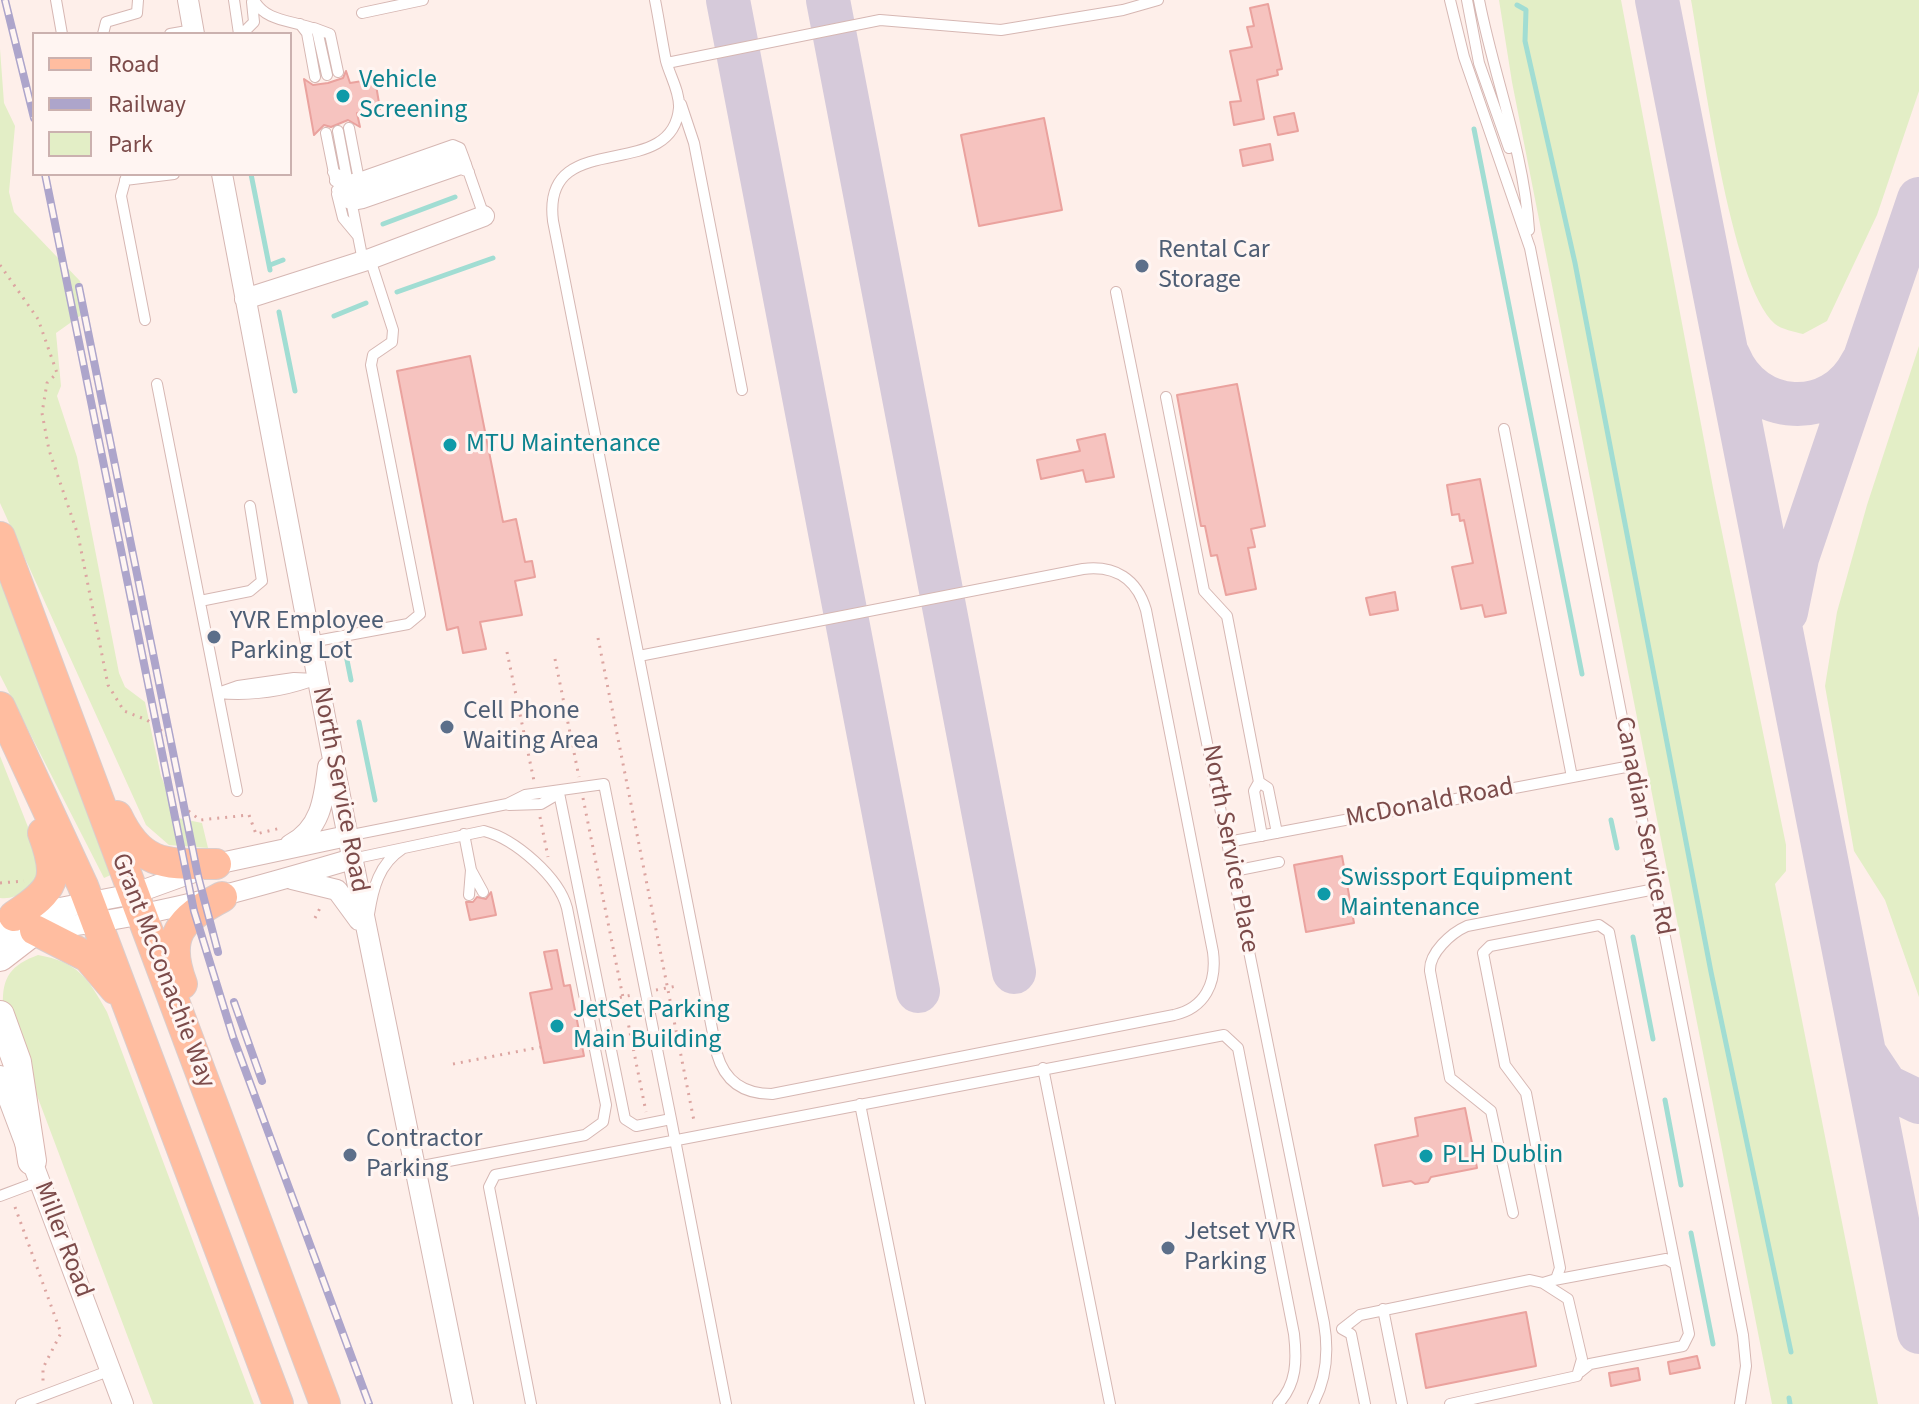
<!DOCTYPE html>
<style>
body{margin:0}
#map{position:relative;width:1919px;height:1404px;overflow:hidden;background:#feefea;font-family:"Source Sans 3",sans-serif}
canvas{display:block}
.legend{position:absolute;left:32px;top:32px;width:260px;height:144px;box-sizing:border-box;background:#fff5f2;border:2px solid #cbb1af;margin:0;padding:10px 14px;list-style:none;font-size:24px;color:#7c4b4a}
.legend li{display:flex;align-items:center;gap:16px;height:40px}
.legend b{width:40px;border:2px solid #cbb1af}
</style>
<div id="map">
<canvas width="1919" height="1404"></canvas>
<ul class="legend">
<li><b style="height:10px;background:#ffbda0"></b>Road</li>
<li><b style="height:10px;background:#ada5cb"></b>Railway</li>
<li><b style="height:22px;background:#e3eec6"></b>Park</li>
</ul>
</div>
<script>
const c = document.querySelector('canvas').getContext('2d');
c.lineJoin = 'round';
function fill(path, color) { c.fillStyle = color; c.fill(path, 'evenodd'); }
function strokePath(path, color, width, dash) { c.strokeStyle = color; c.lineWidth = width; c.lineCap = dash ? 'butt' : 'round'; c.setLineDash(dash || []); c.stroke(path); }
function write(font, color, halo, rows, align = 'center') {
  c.font = font + ' "Source Sans 3",sans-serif'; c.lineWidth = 6; c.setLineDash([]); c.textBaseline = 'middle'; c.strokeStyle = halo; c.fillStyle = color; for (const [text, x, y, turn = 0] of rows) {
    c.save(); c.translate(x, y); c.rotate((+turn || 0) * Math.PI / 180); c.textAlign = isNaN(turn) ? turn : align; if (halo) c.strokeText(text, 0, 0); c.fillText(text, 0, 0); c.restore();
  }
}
fill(new Path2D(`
 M1499 0H1621L1714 493 1786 845V871L1775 884 1878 1404H1772L1512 82Z
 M1691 0H1919V91L1877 215 1827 321 1803 334C1795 332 1781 329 1775 324 1730 284 1703 66 1691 0Z
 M0 49 4 103 15 126 9 192 14 212 80 281 87 311 56 333 61 386 57 396 77 457 119 673 125 687 145 702 161 776 178 818 202 823 208 848 169 845 146 825 0 503Z
 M1919 346V997L1885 900 1854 851 1825 686 1837 612 1867 505Z
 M0 569 113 874 104 878 0 675Z
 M0 756 41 860V876C28 888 19 900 0 898Z
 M38 955C78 962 88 978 107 1012L254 1404H153L3 1005C2 977 11 965 38 955Z`), '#e3eec6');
strokePath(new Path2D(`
 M1517 5 1526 10 1525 41 1575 263 1711 972 1791 1352
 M1474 129 1582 674
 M251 174 270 270
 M383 224 455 197
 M270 265 283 260
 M397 292 493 258
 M279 312 295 391
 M334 316 366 303
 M345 650 351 680
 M359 722 375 800
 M1611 820 1617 848
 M1633 937 1653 1039
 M1665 1100 1681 1185
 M1691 1233 1713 1344
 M1789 1398 1790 1404`), '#a1ddd3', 5);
strokePath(new Path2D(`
 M728 0 918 991
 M828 0 1014 972
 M1657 0 1919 1332
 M1729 357C1753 416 1833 421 1862 363
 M1786 612 1797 558 1919 199
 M1866 1056 1886 1086 1919 1102`), '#d6cada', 44);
const building = new Path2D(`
 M1268 4 1282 69 1277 70 1278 75 1257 80 1264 119 1234 125 1230 102 1241 101 1230 51 1252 47 1247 27 1254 26 1250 8Z
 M346 71 350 83 375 79 380 109 357 113 360 127 348 120 331 127 324 125 314 135 304 79 313 85 328 83 343 78Z
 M1294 113 1298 131 1278 135 1274 117Z
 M1044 118 1062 210 979 226 961 135Z
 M1270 144 1273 160 1243 166 1240 150Z
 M470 356 503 522 516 519 525 562 532 561 535 577 515 581 522 615 480 622 486 649 463 653 458 627 447 630 397 371Z
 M1237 384 1265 526 1251 529 1255 547 1248 548 1256 589 1226 595 1217 555 1211 556 1205 526H1201L1177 395Z
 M1105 434 1114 477 1086 482 1083 470 1041 479 1037 460 1080 451 1077 440Z
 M1480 479 1506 613 1485 617 1482 605 1461 609 1452 567 1473 563 1464 520 1460 521 1459 514 1452 515 1447 485Z
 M1395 592 1398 610 1370 615 1366 598Z
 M1342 856 1354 923 1306 932 1294 865Z
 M491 892 496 915 470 920 466 902H473L477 897 486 899Z
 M557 950 564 986 570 985 584 1056 544 1063 530 993 552 989 544 952Z
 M1465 1108 1477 1168 1431 1177 1428 1182 1415 1184 1411 1181 1383 1186 1375 1145 1418 1136 1415 1118Z
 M1526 1312 1536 1366 1426 1388 1416 1334Z
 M1697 1356 1700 1368 1670 1374 1668 1362Z
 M1638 1368 1640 1380 1611 1386 1609 1373Z`);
fill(building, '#f6c3bf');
strokePath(building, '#eaa29e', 2);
const lane = new Path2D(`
 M56 0 62 34
 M234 0 239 34
 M254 0C266 23 295 20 317 30L327 75
 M1450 0 1464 57 1530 248 1743 1335 1746 1366 1740 1404
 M1467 0 1479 63 1509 148
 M1479 0C1494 77 1524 152 1529 230
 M362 13 423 0
 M300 24 307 33 315 77
 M314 28 330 34 338 72
 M103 34 106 22 137 13 138 0
 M170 34 193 30
 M242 34 254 22 252 2
 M667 63 880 20 1001 30 1123 10 1158 0
 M681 104 694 143 742 390
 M349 128 360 185
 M338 131 348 184
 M326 133 335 178
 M333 172 348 180 359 178 453 145 460 148 463 156
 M127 174 121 196 145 320
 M125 180 174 174
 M335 181 349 188 360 187 458 153 463 156 484 216
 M337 190 351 197 362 195 459 162 466 164
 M337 194 343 218 358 236
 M338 198 352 205 363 203 461 169 469 172
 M351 200 363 261
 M1116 292 1324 1323C1329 1352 1327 1378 1313 1404
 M157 384 237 791
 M1166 397 1204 591 1227 616 1259 782
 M1504 429 1572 777
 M200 601 250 591 262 581 250 506
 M311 642 408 624 420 614 371 365 373 355 392 342 393 330 370 259
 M639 656 1083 569C1115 565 1137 579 1146 610L1213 952C1217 983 1205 1008 1174 1015L772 1094C744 1094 725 1082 717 1054 687 902 657 749 627 597L553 221C541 125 672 185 679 108 680 92 670 76 666 61 662 41 659 20 655 0
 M294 678 317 679C286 691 251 696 218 693L238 686Z
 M509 805 541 804 558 794
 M464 834 471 870 469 895
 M347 836 507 804 525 795 604 784 671 1119 636 1126 625 1119 559 793
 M1262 836 1254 791 1259 782 1268 788 1277 833
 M1228 842 1631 766
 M352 859 484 831C515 839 559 877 567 908L606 1105 603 1122 585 1135 417 1167H386
 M471 870 483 892
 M1234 871 1279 862
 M369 914C373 888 379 864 402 849
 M1043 1068 1110 1404
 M860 1104 920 1404
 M671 1119 726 1404
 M0 1196 40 1181
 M1513 1213 1491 1111 1450 1078 1430 971C1429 953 1451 933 1467 926L1655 889
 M1554 1280 1666 1259 1675 1264
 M1543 1283 1556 1279 1560 1268 1526 1093 1505 1065 1483 953 1490 946 1599 925 1609 932 1689 1334 1683 1346 1590 1364 1580 1372
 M1383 1309 1402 1404
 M21 1404 111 1370
 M531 1404 489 1187 495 1175 1224 1035 1238 1048 1294 1334C1297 1360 1297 1384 1278 1404
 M1365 1404 1351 1334 1342 1329 1360 1315 1530 1280 1543 1283 1568 1299 1582 1359 1577 1376 1450 1404`);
const street = new Path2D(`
 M188 0 194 34
 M222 174 344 817 463 1404
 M245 299 370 259 484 216
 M290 845C321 829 324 799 328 767
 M292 879 337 890 359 920
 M18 916 133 894 216 864 347 836
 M0 932C121 927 237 893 352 859
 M0 1076 123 1404`);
const secondary = new Path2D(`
 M0 957 35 930
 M0 1015 17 1062 32 1161`);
const primary = new Path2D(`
 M0 537 325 1404
 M0 707 83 886 278 1404
 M117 816C141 867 166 864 216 864
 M14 916C55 889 60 879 43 833
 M35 930 88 957 115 989
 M182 984C164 936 180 919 222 897`);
strokePath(lane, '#d6b7b3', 12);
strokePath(street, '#d6b7b3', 22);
strokePath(secondary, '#dab5b0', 30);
strokePath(primary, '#dacdcc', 32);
strokePath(new Path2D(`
 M0 265 38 319 57 373 47 383 42 413 49 450 78 535 108 685 124 711 147 720 167 735 186 809 200 820 249 815 256 834 281 828
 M598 638 694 1121
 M507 652 534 781
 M555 659 579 777
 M583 798 646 1112
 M540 817 548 857
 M0 883 24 881
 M315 918 322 904
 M656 990 677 986
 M612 999 632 995
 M453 1064 541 1047
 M15 1207 61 1333 43 1368V1381`), '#dca5a1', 3, [2, 6]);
strokePath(lane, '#fff', 10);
strokePath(street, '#fff', 20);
strokePath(secondary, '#fff', 28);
strokePath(primary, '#ffbda0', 30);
const rail = new Path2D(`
 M5 0 34 118
 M45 174 194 911 233 1037 369 1404
 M79 287 198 876 218 952
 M234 1002 262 1081`);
strokePath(rail, '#ada5cb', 8);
strokePath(rail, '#fff5f2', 5, [15]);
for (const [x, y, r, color] of [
 [343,96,8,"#0f9aa8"],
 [1142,266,8,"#5c6f8a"],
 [450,445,8,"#0f9aa8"],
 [214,637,8,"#5c6f8a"],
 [447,727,8,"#5c6f8a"],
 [1324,894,8,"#0f9aa8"],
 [557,1026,8,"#0f9aa8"],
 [350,1155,8,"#5c6f8a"],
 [1426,1156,8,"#0f9aa8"],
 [1168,1248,8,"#5c6f8a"]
]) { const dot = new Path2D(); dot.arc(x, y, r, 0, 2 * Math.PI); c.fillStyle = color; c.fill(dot); strokePath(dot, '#fff5f2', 3); }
write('26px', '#0d838f', '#fff5f2', [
 ["Vehicle",359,81],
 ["Screening",359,111],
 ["MTU Maintenance",466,445],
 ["Swissport Equipment",1340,879],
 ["Maintenance",1340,909],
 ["JetSet Parking",573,1011],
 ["Main Building",573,1041],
 ["PLH Dublin",1442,1156]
], 'left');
write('26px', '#4e5e75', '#fff5f2', [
 ["Rental Car",1158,251],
 ["Storage",1158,281],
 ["YVR Employee",230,622],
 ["Parking Lot",230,652],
 ["Cell Phone",463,712],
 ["Waiting Area",463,742],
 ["Contractor",366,1140],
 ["Parking",366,1170],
 ["Jetset YVR",1184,1233],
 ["Parking",1184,1263]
], 'left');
write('26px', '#7c4b4a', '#fff5f2', [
 ["North Service Road",339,790,79],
 ["McDonald Road",1430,804,-11],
 ["Canadian Service Rd",1643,826,79],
 ["North Service Place",1229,849,79],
 ["Grant McConachie Way",162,971,69],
 ["Miller Road",62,1240,69]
]);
</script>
